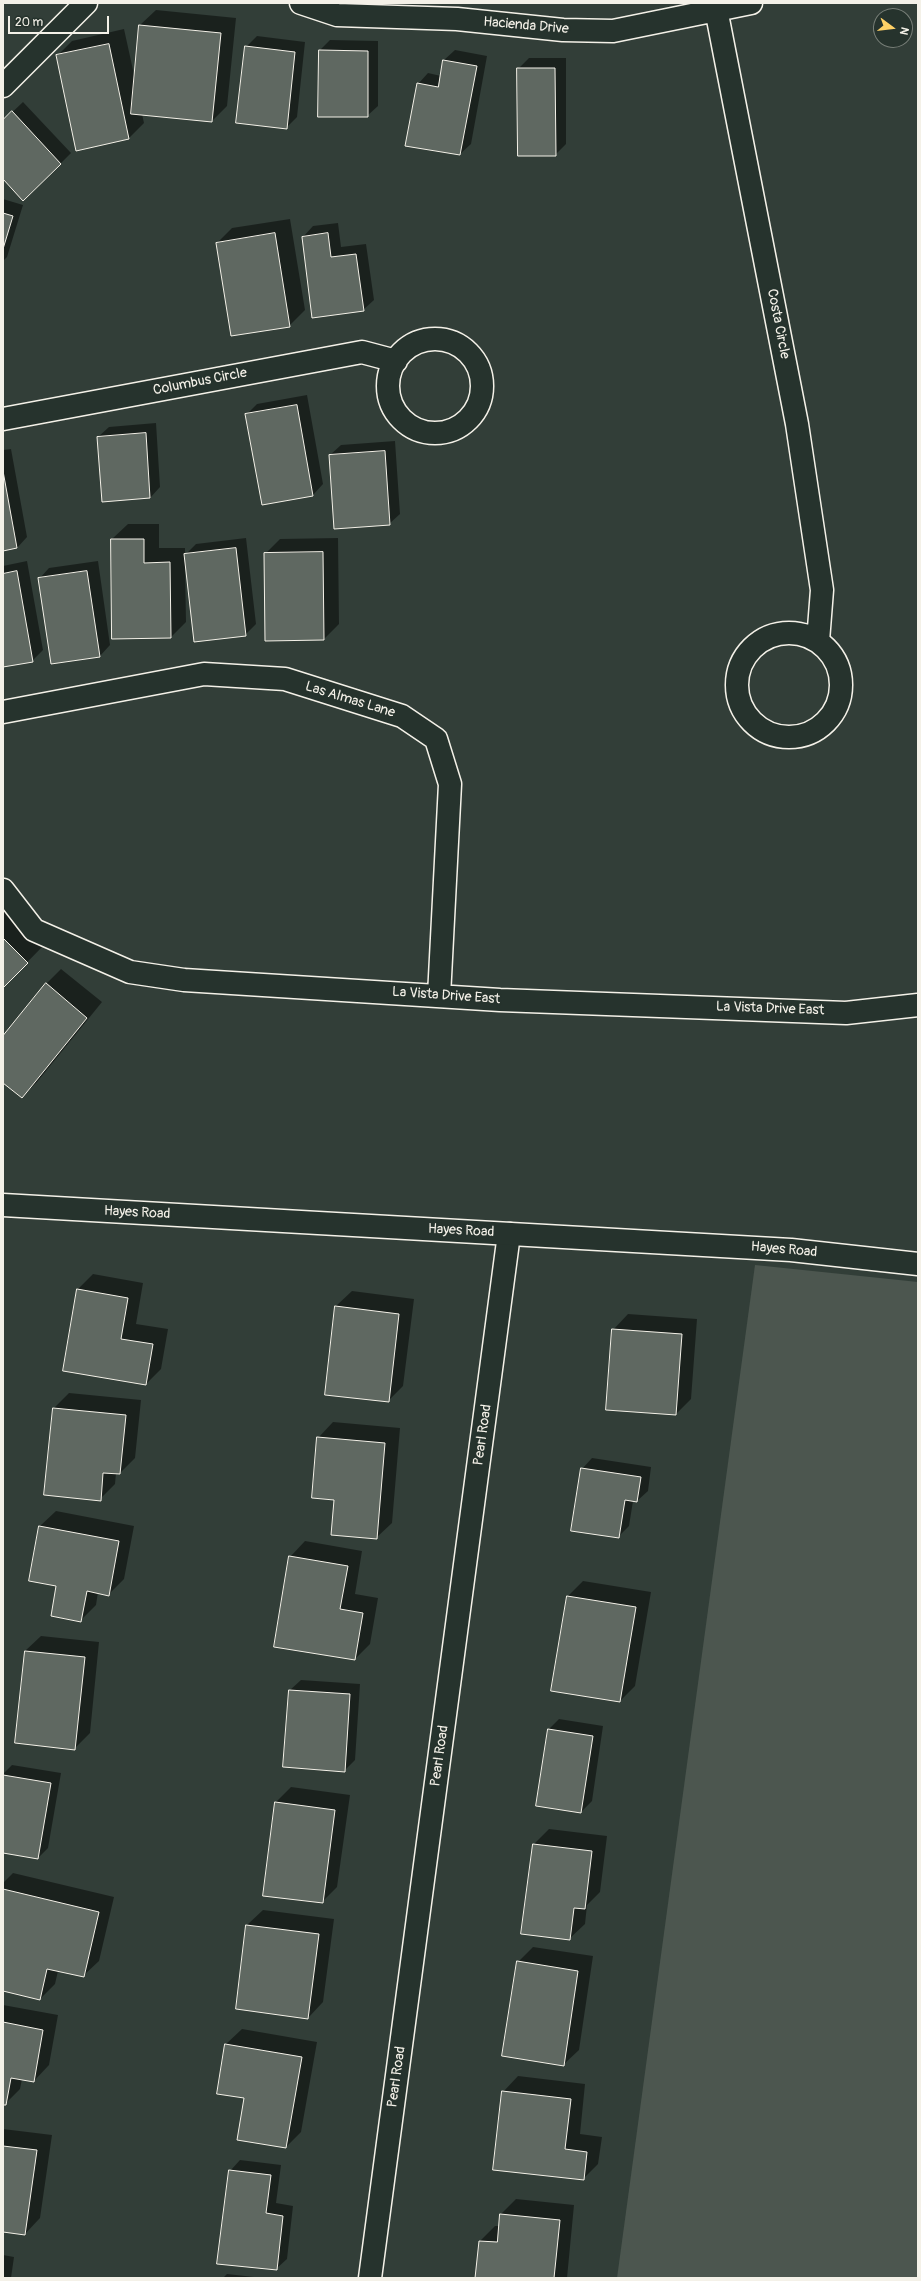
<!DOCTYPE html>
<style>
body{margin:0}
#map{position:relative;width:921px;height:2281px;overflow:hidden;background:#323e38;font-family:Pangolin,sans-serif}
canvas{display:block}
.frame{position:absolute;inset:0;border:4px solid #f4f1e8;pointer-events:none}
.north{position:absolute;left:873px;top:8px;width:40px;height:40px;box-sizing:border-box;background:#26332d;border:1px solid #787f78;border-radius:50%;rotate:105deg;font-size:11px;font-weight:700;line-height:16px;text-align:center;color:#f4f1e8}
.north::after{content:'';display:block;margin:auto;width:14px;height:18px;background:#ffd166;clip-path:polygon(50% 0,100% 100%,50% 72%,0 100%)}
.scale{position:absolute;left:8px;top:16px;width:101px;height:18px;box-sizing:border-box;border:2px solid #f4f1e8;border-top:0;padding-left:5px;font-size:12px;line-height:14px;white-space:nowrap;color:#f4f1e8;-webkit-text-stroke:3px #26332d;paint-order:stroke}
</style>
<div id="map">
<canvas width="921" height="2281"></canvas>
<div class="frame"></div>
<div class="north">N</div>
<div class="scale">20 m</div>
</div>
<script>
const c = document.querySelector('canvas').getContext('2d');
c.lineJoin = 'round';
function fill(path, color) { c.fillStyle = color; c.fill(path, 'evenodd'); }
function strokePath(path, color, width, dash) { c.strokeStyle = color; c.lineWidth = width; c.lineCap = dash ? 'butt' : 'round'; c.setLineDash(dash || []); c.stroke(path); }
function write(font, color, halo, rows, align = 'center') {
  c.font = font + ' Pangolin,sans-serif'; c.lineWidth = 4; c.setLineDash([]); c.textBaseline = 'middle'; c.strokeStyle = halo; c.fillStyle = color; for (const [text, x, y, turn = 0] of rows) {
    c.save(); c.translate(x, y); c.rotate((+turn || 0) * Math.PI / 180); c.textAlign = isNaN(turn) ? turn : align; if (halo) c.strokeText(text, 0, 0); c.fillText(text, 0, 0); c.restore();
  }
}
fill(new Path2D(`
 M755 1265 918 1282V2278H617Z`), '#4c564f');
fill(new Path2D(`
 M156 10 236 18 227 106 212 121 142 114 144 123 129 138 57 56 72 41 124 29 135 79 140 25Z
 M257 36 305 42 297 117 286 128 246 47Z
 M330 40 378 41V106L367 116 320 50Z
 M455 50 487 56 471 144 460 154 418 84 428 73 441 76 444 60Z
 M529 58H566V144L555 155 518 69Z
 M23 102 71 153 60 164 3 178V121Z
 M3 199 23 205 7 257 3 261Z
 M290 219 305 310 289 326 217 243 232 228Z
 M338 223 341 247 366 244 374 300 363 310 303 237 313 226Z
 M307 395 323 484 313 495 246 415 257 404Z
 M156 423 160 487 150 498 98 437 109 427Z
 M395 441 400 514 389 524 330 455 341 445Z
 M11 449 27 537 17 548 3 550V450Z
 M128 524H159V548H185V555L196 544 246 538 256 624 245 635 185 565 186 622 171 637 112 539Z
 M338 538 339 624 324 639 265 554 280 539Z
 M27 561 43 650 32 661 3 666V566Z
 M98 561 110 645 100 656 39 579 49 568Z
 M3 908 42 947 3 987Z
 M61 969 102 1002 37 1082 22 1097 3 1081V1037L46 984Z
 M93 1274 143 1283 136 1324 168 1329 161 1369 146 1384 78 1289Z
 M352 1291 414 1299 403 1386 388 1401 326 1394 336 1306Z
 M628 1314 697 1319 691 1399 676 1414 613 1330Z
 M69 1393 141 1400 135 1458 120 1473H116L115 1484 100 1499 54 1408Z
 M333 1422 400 1428 392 1523 376 1538 335 1499 318 1438Z
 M592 1458 651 1467 648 1491 637 1501H633L629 1526 618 1537 582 1469Z
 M56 1511 134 1526 124 1579 109 1594 98 1592 96 1605 81 1620 57 1585 40 1526Z
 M305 1541 362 1551 355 1594 378 1598 370 1644 355 1659 290 1557Z
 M583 1581 651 1592 635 1686 620 1701 568 1596Z
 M41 1636 99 1642 90 1733 75 1748 25 1651Z
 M301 1680 360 1684 355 1760 344 1771 284 1766 290 1690Z
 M559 1719 603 1726 592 1801 581 1812 549 1729Z
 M12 1765 61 1773 48 1848 38 1858 3 1852V1774Z
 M291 1787 350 1795 337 1887 322 1902 276 1802Z
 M549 1829 607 1836 600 1892 587 1905 585 1924 569 1939 534 1844Z
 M13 1873 114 1897 99 1961 83 1976 58 1971 55 1984 40 1999 3 1990V1883Z
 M263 1910 334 1919 323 2002 308 2018 247 1925Z
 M533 1947 593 1956 579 2050 563 2065 518 1962Z
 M3 2005 58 2015 49 2065 34 2081 22 2079 20 2089 5 2104H3Z
 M242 2029 317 2042 301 2132 286 2147 245 2098 226 2044Z
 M518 2076 585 2084 580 2134 602 2137 598 2164 583 2179 503 2092Z
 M3 2129 52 2135 40 2218 25 2234 3 2231Z
 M240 2160 281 2165 276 2203 293 2206 287 2259 276 2269 230 2171Z
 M516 2199 574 2205 567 2278H476L480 2241 495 2226H500L501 2214Z
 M3 2255 14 2257 11 2278H3Z
 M227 2274 263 2278H223Z`), '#0007');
const building = new Path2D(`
 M139 25 221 33 212 122 131 114Z
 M109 44 129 139 76 151 56 55Z
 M245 46 295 52 287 129 236 123Z
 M319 50 368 51V117H318Z
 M443 60 477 66 460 155 405 146 417 83 438 87Z
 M517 68H555L556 156H518Z
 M12 111 61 164 23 201 3 179V120Z
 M3 213 13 216 3 249Z
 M275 233 290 327 231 336 216 243Z
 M328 233 331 257 356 254 364 311 312 318 302 237Z
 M297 405 313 496 262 505 245 414Z
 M146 433 150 498 102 502 97 437Z
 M385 451 390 525 334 529 329 455Z
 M3 471 17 548 3 551Z
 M111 539H144V563L170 562 171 638 112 639Z
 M236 548 246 636 194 642 184 554Z
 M323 552 324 640 265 641 264 553Z
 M17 571 33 662 3 667V574Z
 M87 571 100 657 51 664 38 578Z
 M3 938 28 963 3 988Z
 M46 983 87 1018 22 1098 3 1083V1036Z
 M77 1289 128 1298 121 1339 153 1344 146 1385 63 1371Z
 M335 1306 399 1314 389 1402 325 1395Z
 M612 1329 682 1334 676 1415 606 1410Z
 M53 1408 126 1415 120 1474 103 1473 101 1501 44 1495Z
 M317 1437 385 1443 377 1539 331 1535 334 1500 312 1498Z
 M581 1468 641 1477 637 1502 625 1500 619 1538 571 1531Z
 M39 1526 119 1541 109 1596 87 1591 81 1622 51 1616 56 1586 29 1581Z
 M289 1556 348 1566 340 1609 363 1613 355 1660 274 1647Z
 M567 1596 636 1607 620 1702 551 1691Z
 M25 1651 85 1657 75 1750 15 1743Z
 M289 1690 350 1694 345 1772 283 1767Z
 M548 1729 593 1736 581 1813 536 1806Z
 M3 1775 51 1783 38 1859 3 1853Z
 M275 1802 335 1810 323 1903 263 1896Z
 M533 1844 592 1851 585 1909 574 1908 570 1940 521 1934Z
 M3 1889 99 1912 84 1977 47 1969 40 2000 3 1991Z
 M246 1925 319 1934 308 2019 236 2009Z
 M517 1961 578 1971 564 2066 502 2056Z
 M3 2022 43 2030 34 2082 11 2078 6 2105H3Z
 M225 2044 302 2057 286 2148 237 2140 244 2098 217 2094Z
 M502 2091 571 2099 565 2149 587 2152 584 2180 493 2170Z
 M3 2146 37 2150 25 2235 3 2232Z
 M229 2170 271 2175 266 2213 283 2216 277 2270 217 2264Z
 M500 2214 560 2220 554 2278H475L479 2241 497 2242Z`);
fill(building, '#5f6861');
strokePath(building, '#f4f1e8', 1);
const minor = new Path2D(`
 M301 3 337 15 457 19 563 30 613 31 751 3
 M716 9 797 424 822 590 818 641
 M3 86 86 3
 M388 386a47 47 0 1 1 94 0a47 47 0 1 1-94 0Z
 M3 419 362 352 396 361
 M737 685a52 52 0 1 1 104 0a52 52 0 1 1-104 0Z
 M3 712 204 674 285 679 402 716 436 739 450 784 439 996
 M3 890 34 930 130 972 184 980 500 1000 846 1013 918 1005
 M370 2278 509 1234`);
const tertiary = new Path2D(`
 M3 1205 791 1250 918 1264`);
strokePath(minor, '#f4f1e8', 25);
strokePath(tertiary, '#f4f1e8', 25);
strokePath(minor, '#26332d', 22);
strokePath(tertiary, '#26332d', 22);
write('14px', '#f4f1e8', '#26332d', [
 ["Hacienda Drive",526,26,5],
 ["Costa Circle",778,324,79],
 ["Columbus Circle",200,382,-11],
 ["Las Almas Lane",350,700,17],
 ["La Vista Drive East",446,996,4],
 ["La Vista Drive East",770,1009,2],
 ["Hayes Road",137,1213,3],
 ["Hayes Road",461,1231,3],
 ["Hayes Road",784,1250,5],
 ["Pearl Road",483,1435,-82],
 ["Pearl Road",440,1756,-82],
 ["Pearl Road",397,2077,-82]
]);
</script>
